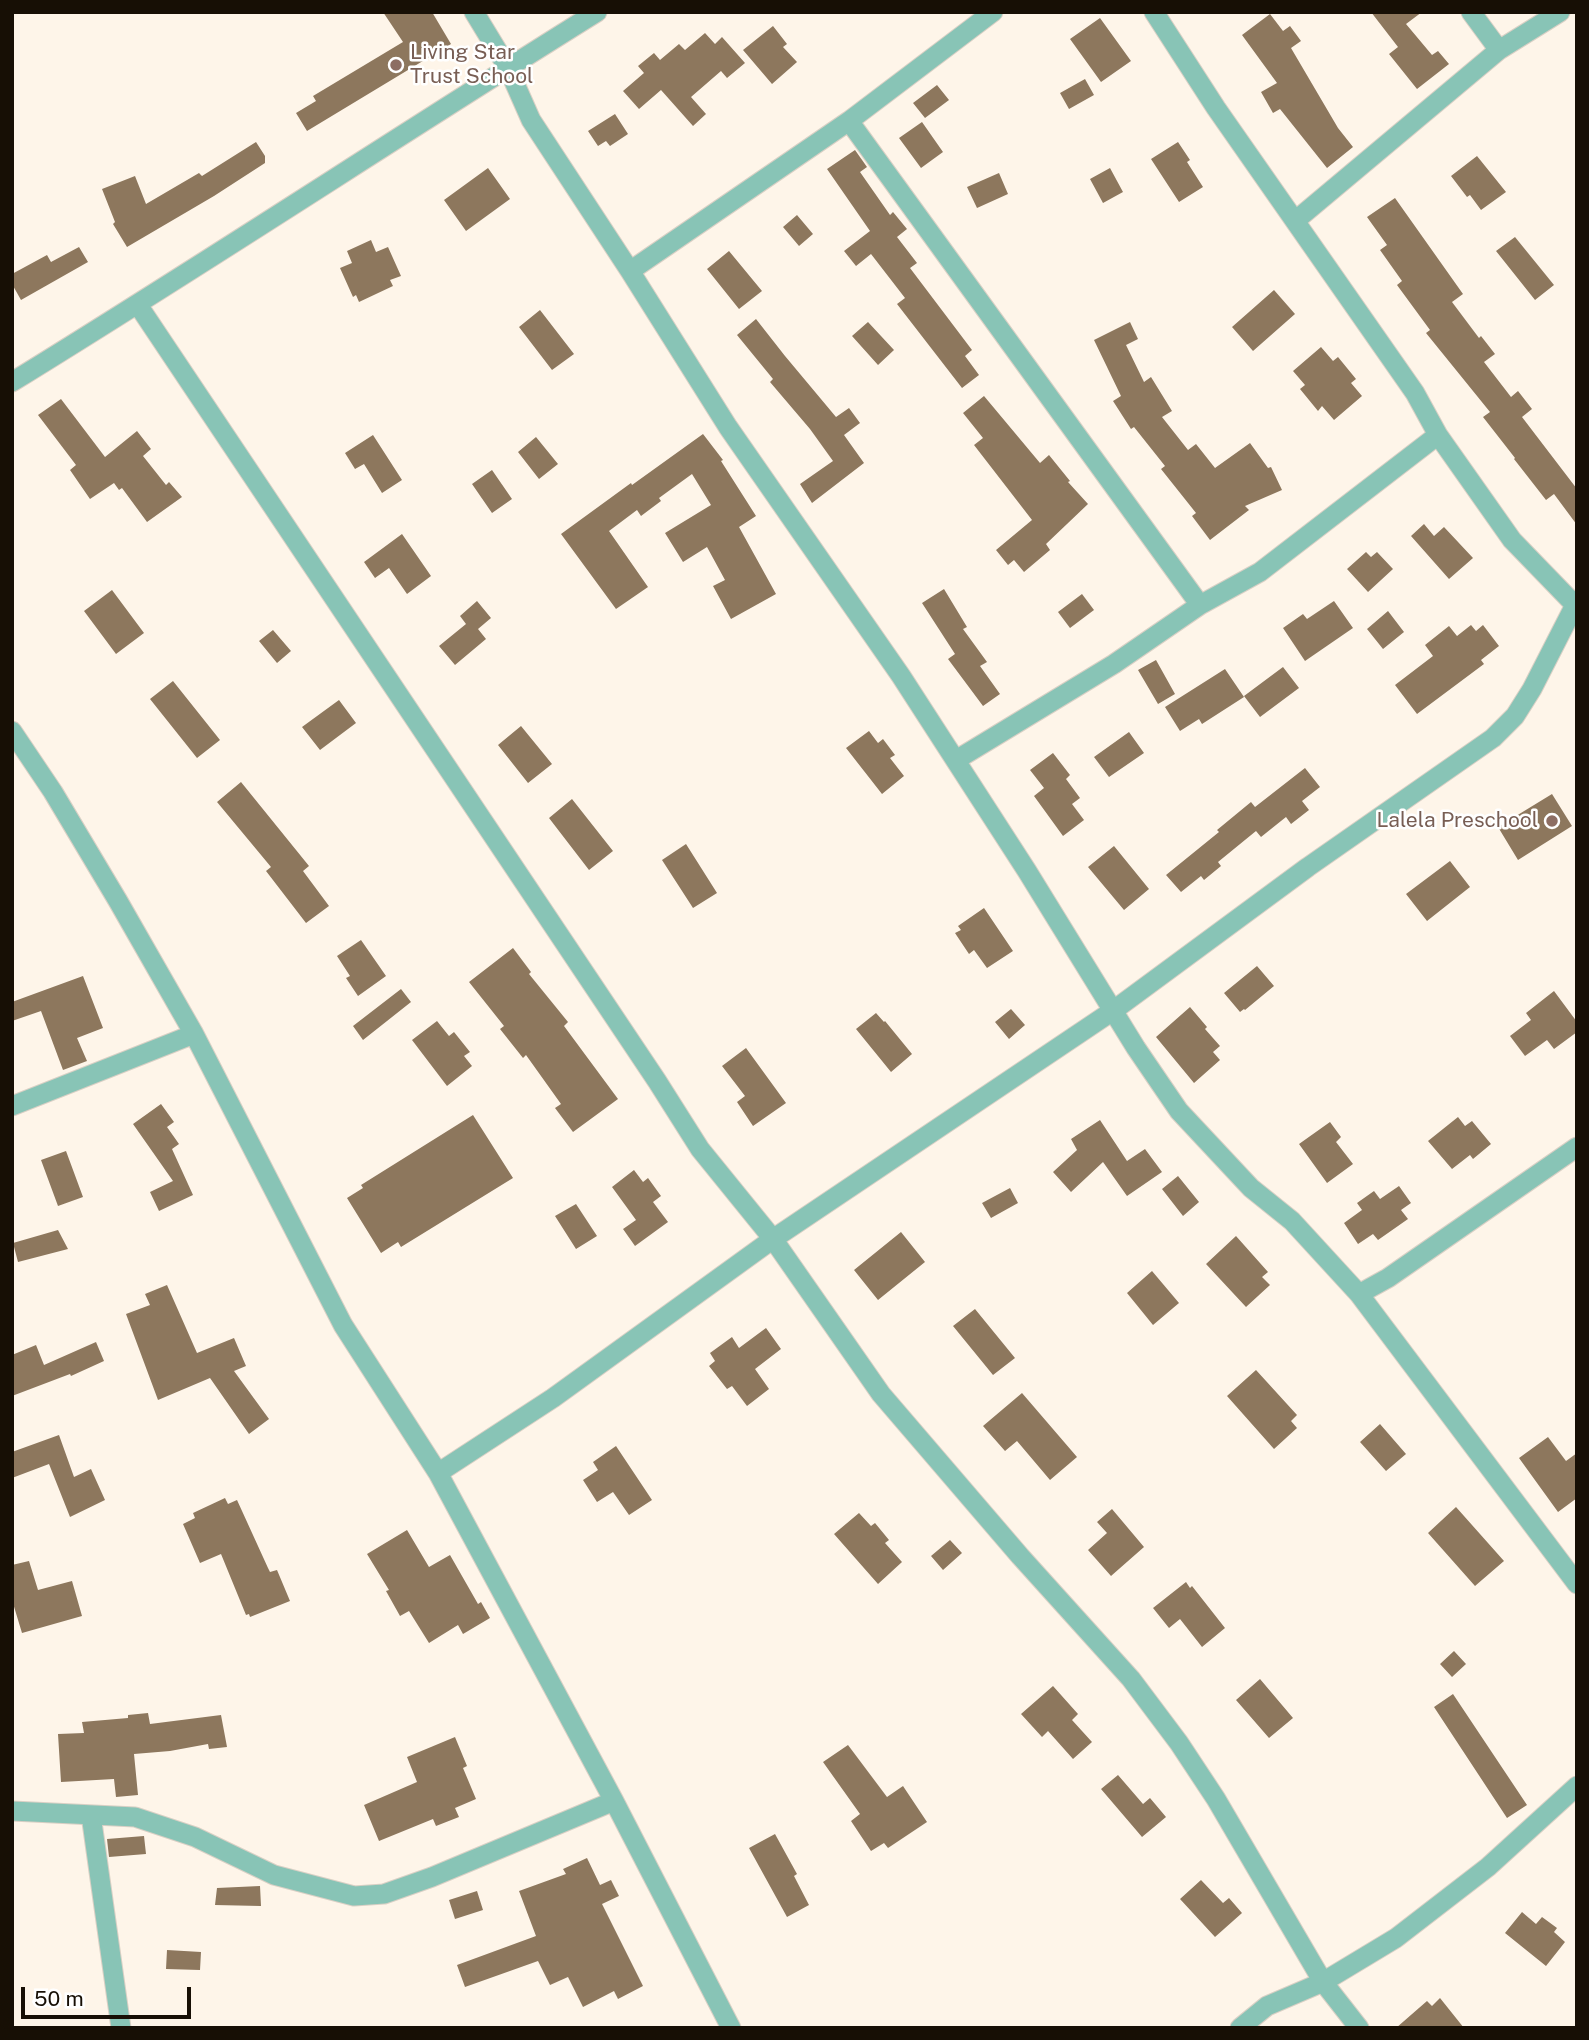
<!DOCTYPE html>
<style>
body{margin:0}
#map{position:relative;width:1589px;height:2040px;overflow:hidden;background:#fef5e9;font-family:"Public Sans",sans-serif}
canvas{display:block}
.frame{position:absolute;inset:0;border:14px solid #170f05;pointer-events:none}
.scale{position:absolute;left:21px;top:1987px;width:170px;height:32px;box-sizing:border-box;border:4px solid #170f05;border-top:0;padding-left:9px;font-size:21px;line-height:24px;white-space:nowrap;color:#170f05;-webkit-text-stroke:5px #fff;paint-order:stroke}
</style>
<div id="map">
<canvas width="1589" height="2040"></canvas>
<div class="frame"></div>
<div class="scale">50 m</div>
</div>
<script>
const c = document.querySelector('canvas').getContext('2d');
c.lineJoin = 'round';
function fill(path, color) { c.fillStyle = color; c.fill(path, 'evenodd'); }
function strokePath(path, color, width, dash) { c.strokeStyle = color; c.lineWidth = width; c.lineCap = dash ? 'butt' : 'round'; c.setLineDash(dash || []); c.stroke(path); }
function write(font, color, halo, rows, align = 'center') {
  c.font = font + ' "Public Sans",sans-serif'; c.lineWidth = 5; c.setLineDash([]); c.textBaseline = 'middle'; c.strokeStyle = halo; c.fillStyle = color; for (const [text, x, y, turn = 0] of rows) {
    c.save(); c.translate(x, y); c.rotate((+turn || 0) * Math.PI / 180); c.textAlign = isNaN(turn) ? turn : align; if (halo) c.strokeText(text, 0, 0); c.fillText(text, 0, 0); c.restore();
  }
}
fill(new Path2D(`
 M383 12H432L451 44 307 131 296 113 316 101 313 96 403 42Z
 M1371 12H1422L1406 24 1432 55 1438 51 1449 64 1417 89 1389 54 1398 47Z
 M1270 14 1283 31 1290 26 1301 41 1291 48 1338 128 1353 147 1327 168 1280 109 1273 113 1261 92 1277 83 1242 35Z
 M1100 18 1131 61 1101 82 1070 39Z
 M773 26 787 44 783 47 797 62 772 84 743 50Z
 M705 33 715 44 722 37 745 63 727 78 721 71 691 97 706 114 693 126 661 90 639 109 623 91 644 73 638 66 654 53 660 60 679 44 685 50Z
 M1085 79 1094 95 1069 109 1060 93Z
 M937 85 949 100 925 118 913 103Z
 M615 114 628 134 610 146 606 141 598 146 588 131Z
 M922 122 943 152 921 168 899 138Z
 M256 142 265 156V163L214 196 127 247 113 224 115 222 102 189 135 176 146 204 199 173 202 176Z
 M1178 142 1190 160 1187 162 1203 187 1179 202 1151 159Z
 M855 150 867 167 860 172 890 215 893 212 907 229 897 237 917 263 910 268 972 350 965 356 979 375 962 388 897 304 905 298 871 254 856 266 844 251 870 231 827 169Z
 M1477 156 1506 192 1481 210 1470 195 1467 197 1451 176Z
 M488 168 510 199 466 231 444 200Z
 M1110 168 1123 192 1103 203 1090 179Z
 M999 173 1008 194 977 208 967 187Z
 M1395 198 1463 294 1452 302 1479 338 1481 336 1495 354 1484 362 1511 397 1518 391 1532 409 1522 417 1577 489V525L1554 494 1546 500 1514 459 1515 458 1483 417 1490 412 1426 333 1430 330 1397 285 1402 281 1380 250 1387 245 1367 217Z
 M797 215 813 234 799 246 783 227Z
 M1515 237 1554 285 1535 300 1496 251Z
 M371 240 376 252 388 247 401 276 390 280 393 286 359 302 356 295 353 297 340 268 352 263 347 251Z
 M79 247 88 262 21 300 12 284V274L47 255 51 262Z
 M729 251 762 291 739 309 707 269Z
 M1274 290 1295 314 1253 351 1232 327Z
 M540 310 574 354 552 370 519 327Z
 M756 319 785 356 836 417 849 408 860 423 844 435 864 463 812 503 800 484 833 461 810 429 770 382 773 379 737 335Z
 M868 322 894 350 878 365 852 336Z
 M1130 322 1138 339 1126 345 1144 382 1151 377 1172 411 1162 417 1188 450 1196 444 1215 468 1250 443 1268 468 1271 467 1282 490 1245 506 1249 510 1210 540 1192 516 1196 513 1161 469 1165 466 1134 427 1131 429 1113 401 1121 396 1094 340Z
 M1321 347 1333 361 1338 357 1356 379 1351 383 1362 396 1334 420 1322 406 1318 411 1300 389 1305 385 1293 371Z
 M984 396 1040 463 1049 455 1070 481 1068 482 1088 504 1046 544 1050 550 1024 572 1014 560 1008 565 996 550 1032 520 974 445 983 438 963 413Z
 M61 399 105 457 137 431 151 449 143 456 166 485 169 482 182 497 147 522 122 488 119 490 114 483 90 499 70 470 76 465 38 415Z
 M703 434 723 460 721 461 756 516 739 527 776 594 731 619 713 586 725 580 707 547 683 562 665 533 711 505 692 474 659 498 661 501 641 516 637 510 609 531 648 587 616 609 561 534 631 483 632 485Z
 M373 435 402 480 382 493 364 464 355 469 345 453Z
 M536 437 558 464 539 479 518 452Z
 M492 470 512 499 492 513 472 484Z
 M1424 524 1434 536 1444 527 1473 558 1449 579 1411 536Z
 M402 534 431 576 407 594 389 568 375 578 364 562Z
 M1366 552 1371 557 1377 552 1393 569 1368 592 1347 569Z
 M944 589 967 627 963 629 987 662 980 666 1000 694 983 706 948 659 955 654 922 603Z
 M112 590 144 633 116 654 84 611Z
 M1082 594 1094 610 1070 628 1058 612Z
 M477 601 491 618 478 629 486 639 455 665 439 646 466 624 460 616Z
 M1334 601 1353 628 1305 661 1283 628 1303 614 1307 619Z
 M1388 611 1404 632 1383 649 1367 629Z
 M1471 625 1476 631 1483 625 1499 646 1481 660 1484 664 1417 714 1395 685 1433 656 1425 645 1449 626 1457 636Z
 M273 630 291 651 277 663 259 641Z
 M1156 660 1175 694 1158 704 1138 670Z
 M1283 667 1299 688 1260 717 1244 696Z
 M1225 669 1244 697 1202 724 1199 719 1180 731 1165 707Z
 M173 681 220 740 197 758 150 699Z
 M339 700 356 723 320 750 302 727Z
 M521 726 552 764 528 783 498 745Z
 M869 731 878 743 883 739 895 755 890 758 904 776 882 794 846 748Z
 M1129 732 1144 753 1109 777 1094 757Z
 M1053 753 1070 775 1066 779 1080 798 1072 804 1084 820 1063 836 1034 796 1044 788 1030 770Z
 M1305 768 1320 787 1302 801 1309 810 1291 824 1286 817 1261 837 1256 831 1218 862 1221 866 1204 880 1201 876 1181 892 1166 875 1219 832 1217 830 1251 802 1255 807Z
 M241 782 309 866 303 871 329 906 306 923 266 871 271 867 217 802Z
 M1552 794 1572 826 1518 860 1498 827Z
 M572 799 613 851 589 870 549 818Z
 M686 844 717 893 693 908 662 860Z
 M1114 846 1149 889 1124 910 1088 867Z
 M1450 861 1470 887 1427 921 1406 894Z
 M984 908 1013 951 987 968 974 950 969 954 955 933 961 930 958 926Z
 M361 940 386 976 358 996 346 978 350 976 337 956Z
 M513 948 531 972 529 974 568 1022 564 1026 618 1099 573 1132 555 1108 561 1104 526 1055 523 1058 500 1029 504 1026 469 982Z
 M1257 966 1274 986 1245 1010 1244 1009 1240 1012 1224 993Z
 M83 976 103 1028 77 1038 87 1061 63 1070 41 1011 12 1021V1002Z
 M401 989 411 1002 363 1040 353 1026Z
 M1554 991 1577 1022V1032L1554 1049 1547 1040 1525 1056 1510 1036 1531 1020 1526 1013Z
 M1190 1007 1207 1027 1205 1029 1220 1046 1213 1052 1220 1060 1194 1083 1156 1037Z
 M1011 1009 1025 1025 1009 1039 995 1022Z
 M876 1013 884 1022 885 1021 912 1054 891 1072 856 1029Z
 M437 1021 449 1036 454 1032 470 1052 464 1056 472 1066 447 1086 412 1040Z
 M746 1048 786 1103 753 1126 737 1102 745 1096 722 1066Z
 M161 1104 174 1122 167 1127 179 1144 172 1149 193 1195 159 1211 150 1192 173 1181 133 1124Z
 M473 1115 513 1178 401 1247 398 1242 381 1253 347 1198 363 1188 361 1185Z
 M1458 1117 1465 1126 1472 1121 1491 1144 1473 1159 1470 1155 1452 1169 1428 1141Z
 M1100 1120 1127 1161 1145 1149 1162 1172 1127 1196 1103 1162 1071 1192 1053 1172 1077 1150 1071 1139Z
 M1330 1122 1341 1137 1336 1142 1353 1164 1327 1183 1299 1144Z
 M66 1151 83 1197 58 1206 41 1160Z
 M634 1170 643 1182 648 1178 661 1196 653 1202 668 1222 635 1246 623 1229 636 1220 612 1187Z
 M1178 1176 1199 1202 1183 1216 1162 1189Z
 M1399 1186 1411 1203 1401 1210 1408 1219 1378 1240 1373 1234 1358 1244 1344 1223 1362 1210 1357 1203 1374 1191 1380 1199Z
 M1010 1188 1018 1203 991 1218 982 1203Z
 M576 1204 597 1236 576 1249 555 1216Z
 M58 1230 68 1249 18 1262 13 1243Z
 M901 1232 925 1262 878 1300 854 1270Z
 M1236 1236 1268 1272 1262 1277 1270 1285 1246 1307 1206 1264Z
 M1152 1271 1179 1303 1153 1325 1127 1293Z
 M167 1285 197 1353 234 1338 246 1366 234 1371 269 1419 249 1434 210 1378 158 1400 126 1314 150 1305 145 1294Z
 M975 1309 1015 1358 993 1375 953 1326Z
 M766 1328 781 1349 755 1369 769 1389 747 1406 732 1386 727 1389 709 1366 715 1361 710 1353 732 1337 739 1348Z
 M96 1342 104 1361 71 1376 70 1374 12 1396V1355L36 1345 44 1365Z
 M1256 1370 1297 1415 1291 1421 1297 1428 1274 1449 1227 1396Z
 M1022 1393 1077 1457 1050 1480 1017 1441 1005 1451 983 1426Z
 M1380 1424 1406 1454 1386 1471 1360 1442Z
 M59 1435 74 1477 91 1469 105 1500 70 1517 49 1464 12 1478V1452Z
 M1548 1437 1566 1461 1577 1453V1498L1558 1512 1519 1458Z
 M616 1446 652 1500 629 1515 613 1492 597 1502 583 1480 598 1470 593 1462Z
 M225 1498 228 1504 237 1500 268 1568 270 1572 277 1570 290 1601 250 1617 249 1614 246 1615 221 1554 200 1563 183 1524 195 1518 193 1513Z
 M1456 1507 1504 1561 1475 1586 1428 1533Z
 M1112 1509 1144 1547 1111 1576 1088 1550 1107 1533 1097 1522Z
 M859 1513 871 1526 875 1523 889 1540 885 1543 902 1562 878 1584 834 1534Z
 M407 1530 429 1567 450 1555 478 1604 481 1602 490 1618 463 1634 458 1625 429 1643 409 1611 400 1616 386 1591 389 1590 367 1554Z
 M950 1540 962 1553 943 1570 931 1556Z
 M29 1561 38 1590 72 1581 82 1616 22 1633 12 1600V1565Z
 M1186 1582 1190 1588 1192 1586 1225 1628 1202 1647 1180 1619 1169 1628 1153 1608Z
 M1454 1651 1466 1664 1452 1677 1440 1664Z
 M1260 1679 1293 1718 1269 1738 1236 1700Z
 M1053 1686 1078 1714 1072 1720 1092 1742 1073 1759 1048 1731 1042 1737 1021 1714Z
 M1453 1694 1527 1805 1507 1818 1434 1707Z
 M148 1713 150 1724 221 1715 227 1747 209 1749 208 1744 170 1751 134 1754 138 1795 116 1797 114 1779 61 1782 58 1734 84 1733 82 1722 128 1718V1715Z
 M455 1737 467 1766 463 1768 476 1799 455 1808 459 1817 436 1826 433 1819 379 1841 364 1805 417 1782 407 1757Z
 M848 1745 887 1797 903 1786 927 1822 888 1848 884 1843 871 1851 851 1821 860 1814 823 1762Z
 M1118 1775 1143 1804 1150 1798 1166 1817 1142 1837 1101 1789Z
 M775 1834 797 1874 794 1876 809 1905 787 1917 749 1848Z
 M144 1836 146 1854 109 1857 107 1839Z
 M587 1858 600 1885 611 1880 619 1896 602 1904 643 1986 618 1999 614 1991 583 2007 568 1977 550 1985 538 1961 465 1987 457 1965 536 1936 519 1891 566 1874 563 1869Z
 M1201 1880 1223 1903 1229 1898 1242 1913 1215 1937 1180 1899Z
 M260 1886 261 1906 215 1905 217 1888Z
 M477 1891 483 1910 455 1919 449 1900Z
 M1522 1912 1536 1924 1542 1917 1557 1928 1554 1932 1565 1942 1546 1966 1505 1933Z
 M167 1950 201 1952 200 1970 166 1969Z
 M1440 1998 1464 2028H1396L1427 2001 1432 2006Z`), '#8d775d');
const street = new Path2D(`
 M474 12 508 68 531 120 630 271 728 427 901 676 1027 871 1136 1048 1179 1111 1251 1188 1292 1221 1359 1294 1577 1584
 M1154 12 1216 108 1415 393 1438 435 1512 540 1575 605
 M1471 12 1499 50
 M849 121 1200 605
 M1295 221 1499 50 1560 12
 M630 271 849 121 993 12
 M138 305 657 1081 700 1149 773 1239 881 1394 1020 1556 1131 1679 1179 1743 1216 1799 1323 1982 1359 2028
 M12 382C209 261 401 134 597 12
 M12 731 53 792 118 901 194 1034 343 1325 438 1473 614 1801 731 2028
 M956 760 1114 664 1200 605 1260 572 1438 435
 M12 1106 194 1034
 M1359 1294 1388 1278 1577 1147
 M438 1473 553 1398 773 1239 1114 1010 1308 867 1493 738 1515 716 1532 689 1577 601
 M12 1811 135 1817 195 1837 274 1875 354 1896 384 1894 432 1877 614 1801
 M91 1815 121 2028
 M1240 2028 1267 2006 1323 1982 1396 1938 1488 1867 1577 1786`);
strokePath(street, '#d9d0c5', 21);
strokePath(street, '#88c4b6', 19);
for (const [x, y, r, color] of [
 [396,65,7,"#8d6e63"],
 [1552,821,7,"#8d6e63"]
]) { const dot = new Path2D(); dot.arc(x, y, r, 0, 2 * Math.PI); c.fillStyle = color; c.fill(dot); strokePath(dot, '#fff', 2.5); }
write('21px', '#785e54', '#fff', [
 ["Living Star",410,53],
 ["Trust School",410,77],
 ["Lalela Preschool",1538,821,"right"]
], 'left');
</script>
